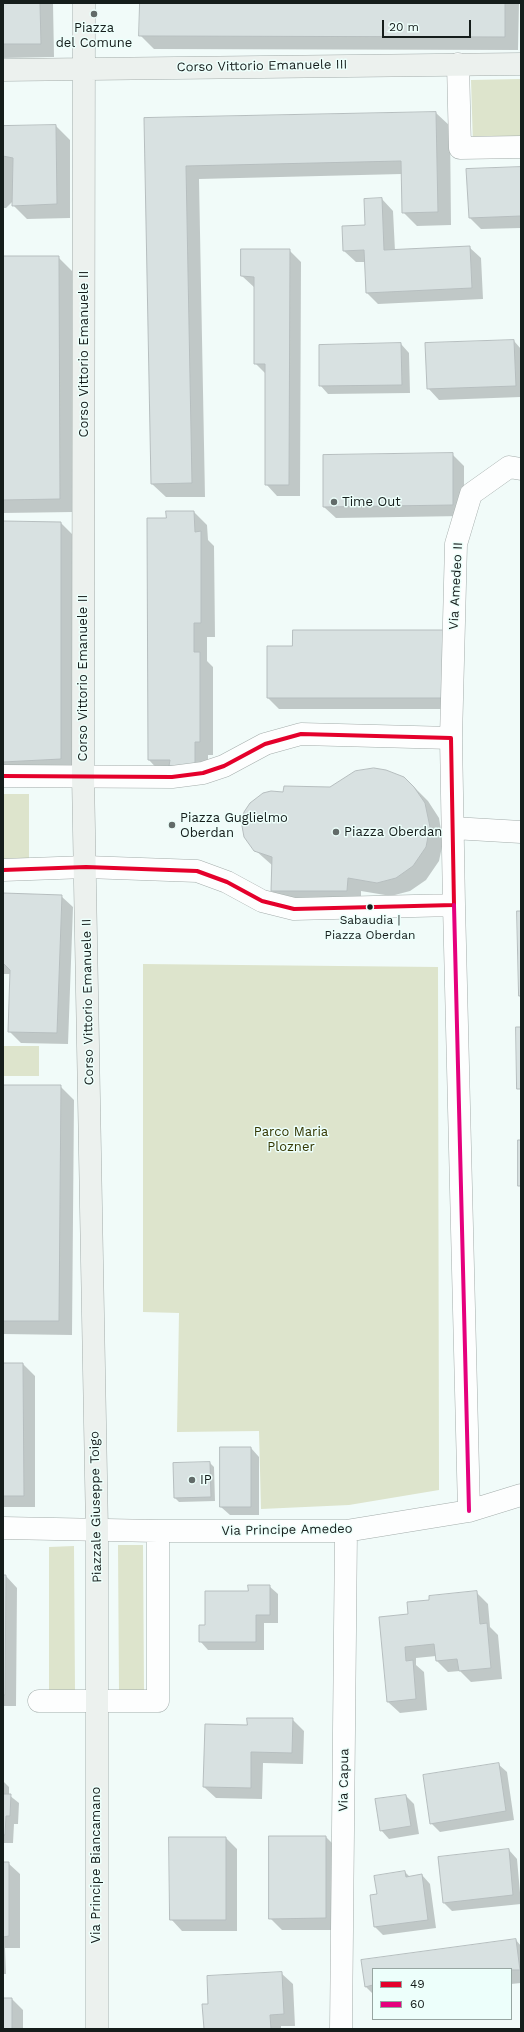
<!DOCTYPE html>
<style>
body{margin:0}
#map{position:relative;width:524px;height:2032px;overflow:hidden;background:#f1fbf9;font-family:"Work Sans",sans-serif}
canvas{display:block}
.frame{position:absolute;inset:0;border:4px solid #151d1b;pointer-events:none}
.legend{position:absolute;left:372px;top:1968px;width:140px;height:52px;box-sizing:border-box;background:#edfffb;border:1px solid #97a5a1;margin:0;padding:5px 7px;list-style:none;font-size:12px;color:#151d1b}
.legend li{display:flex;align-items:center;gap:8px;height:20px}
.legend b{width:20px;border:1px solid #97a5a1}
.scale{position:absolute;left:382px;top:20px;width:89px;height:18px;box-sizing:border-box;border:2px solid #151d1b;border-top:0;padding-left:5px;font-size:12px;line-height:14px;white-space:nowrap;color:#151d1b;-webkit-text-stroke:3px #edfffb;paint-order:stroke}
</style>
<div id="map">
<canvas width="524" height="2032"></canvas>
<div class="frame"></div>
<ul class="legend">
<li><b style="height:5px;background:#e4002b"></b>49</li>
<li><b style="height:5px;background:#e5007d"></b>60</li>
</ul>
<div class="scale">20 m</div>
</div>
<script>
const c = document.querySelector('canvas').getContext('2d');
c.lineJoin = 'round';
function fill(path, color) { c.fillStyle = color; c.fill(path, 'evenodd'); }
function strokePath(path, color, width, dash) { c.strokeStyle = color; c.lineWidth = width; c.lineCap = dash ? 'butt' : 'round'; c.setLineDash(dash || []); c.stroke(path); }
function write(font, color, halo, rows, align = 'center') {
  c.font = font + ' "Work Sans",sans-serif'; c.lineWidth = 3; c.setLineDash([]); c.textBaseline = 'middle'; c.strokeStyle = halo; c.fillStyle = color; for (const [text, x, y, turn = 0] of rows) {
    c.save(); c.translate(x, y); c.rotate((+turn || 0) * Math.PI / 180); c.textAlign = isNaN(turn) ? turn : align; if (halo) c.strokeText(text, 0, 0); c.fillText(text, 0, 0); c.restore();
  }
}
fill(new Path2D(`
 M521 79V144L473 145 471 80Z
 M3 794H29V861H3Z
 M143 964 438 967 439 1490 349 1505 261 1509 259 1431 177 1432 179 1313 143 1312Z
 M3 1046H39V1076H3Z
 M118 1545H143L144 1692H119Z
 M74 1546 75 1692H49V1547Z`), '#dde4cc');
fill(new Path2D(`
 M3 3H53L54 57 3 58Z
 M141 3H519L518 50 154 49 140 35Z
 M436 113 450 126 451 225 417 226 403 212 402 174 199 179 205 497H166L152 484 146 119Z
 M56 126 70 140V218L27 219 13 205V201L6 208H3V127Z
 M521 168V228L481 229 470 218Z
 M382 199 393 211 395 251 469 247 481 258 483 299 378 304 367 293 365 262H356L344 251 366 226Z
 M289 250 301 262 300 496H277L266 484V374L255 363V288L242 276Z
 M3 257H58L72 271 74 512 3 513Z
 M514 341 521 349V397L439 400 428 388Z
 M401 344 409 353 410 393 328 394 320 385Z
 M452 454 464 466V516L336 518 324 507Z
 M194 512 207 525 208 540 214 546 215 637H207V661L213 667V755H208V779L162 774 149 760 167 519Z
 M3 522 61 523 74 536V772L3 773Z
 M455 643V709H279L268 698Z
 M414 787 428 801 439 818 443 842 439 861 426 880 410 891 391 896 361 891V904L286 905 272 891 273 866 255 850 284 794Z
 M3 894 61 896 73 907 68 1044 21 1043 9 1031 11 974H3Z
 M3 1086H60L74 1100 72 1335 3 1334Z
 M3 1364H23L35 1376V1507H3Z
 M251 1448 259 1457V1515H230L221 1507Z
 M210 1463 214 1467 215 1501 179 1502 175 1498Z
 M3 1576H6L17 1588 16 1706H3Z
 M269 1586 278 1594V1623H264V1650H208L200 1641 206 1626 249 1592Z
 M476 1592 488 1604 490 1627 498 1635 502 1679 471 1682 460 1671 448 1672 436 1660V1656L416 1658V1665L424 1672 427 1710 400 1713 388 1702 380 1617 410 1615 430 1601Z
 M292 1719 304 1731 303 1764 263 1763 262 1799 216 1798 204 1787 248 1726Z
 M498 1764 507 1772 514 1820 440 1832 431 1823Z
 M3 1781 9 1787V1795L19 1803 18 1824H14L13 1843H3Z
 M406 1796 414 1804 419 1834 389 1839 381 1830Z
 M326 1837 337 1848V1930H282L270 1918Z
 M170 1838H226L237 1849V1931H182L171 1919Z
 M509 1850 517 1859 521 1904 452 1911 444 1903Z
 M3 1863H8L20 1874V1948H5L6 1974H3Z
 M405 1872 410 1877 422 1875 430 1884 436 1928 383 1935 375 1927 378 1895Z
 M516 1940 521 1946V1983L511 1984V1969H373V1994L365 1986 362 1961Z
 M281 1973 293 1984 295 2026H281V2029H205L209 2005Z
 M3 1999H12L23 2010V2029H3Z`), '#0003');
const building = new Path2D(`
 M3 3H40L41 44H3Z
 M140 3H505V37L139 36Z
 M436 112 438 212 402 213 401 161 186 166 192 483 151 484 144 118Z
 M56 125 57 204 12 206 13 158 3 156V126Z
 M521 167V216L469 218 466 169Z
 M382 198 384 250 470 246 472 288 366 293 364 250 343 251 342 226 365 225 364 199Z
 M241 249H290L289 485H265V364H254V277L241 276Z
 M3 256H59L60 499 3 500Z
 M514 340 516 386 427 389 425 343Z
 M401 343 402 385 319 386V345Z
 M453 453V505L323 507V455Z
 M166 511H194L195 532 201 531V623H194V652H200V742H195V766H169L170 760H148L147 518H166Z
 M3 521 61 522V759L3 762Z
 M293 630H444V698H267V646H292Z
 M374 768 386 770 404 777 414 787 425 803 430 827 426 847 413 866 396 878 377 883 348 878 347 891H271L272 857 254 851 244 837 242 826 244 812 250 803 263 793 271 791 283 792 284 786 330 787 355 771Z
 M3 893 62 895 57 1033 8 1032 10 970 3 963Z
 M517 911H521V996H519Z
 M516 1027H521V1089H517Z
 M3 1085H61L59 1321H3Z
 M518 1140H521V1186H518Z
 M3 1363H23L24 1496H3Z
 M220 1447H251V1507H220Z
 M210 1462 211 1497 174 1498 173 1463Z
 M3 1575H6L5 1695H3Z
 M248 1585H270V1615H256V1642H199V1625H205V1591H248Z
 M477 1591 480 1624 487 1623 491 1668 459 1671 457 1659 436 1661 434 1644 405 1647 406 1661 413 1660 416 1699 387 1702 379 1617 408 1614 407 1602 429 1600V1596Z
 M247 1718H293L292 1753 251 1752V1788L203 1787 205 1724 247 1725Z
 M499 1763 506 1811 430 1824 423 1775Z
 M3 1794H11L10 1816H6L5 1835H3Z
 M406 1795 411 1826 380 1831 375 1799Z
 M269 1836H326V1918L269 1919Z
 M169 1837H226V1920H170Z
 M509 1849 513 1895 443 1903 438 1857Z
 M3 1862H9V1936L3 1937Z
 M405 1871 406 1877 422 1874 428 1920 374 1927 370 1895 377 1894 374 1876Z
 M516 1939 520 1970 373 1969V1985L365 1987 361 1960Z
 M282 1972 284 2014 270 2015 271 2029H204L202 2004H208L207 1976Z
 M3 1998H12V2029H3Z`);
fill(building, '#d8e1e1');
strokePath(building, '#b6bebf', 1);
const street = new Path2D(`
 M458 64 460 148 521 147
 M451 738 456 544 471 494 509 467 521 469
 M3 776 172 777 203 773 224 766 265 744 301 734 451 738 454 905 294 909 262 901 227 882 197 871 86 867 3 870
 M453 828 521 832
 M454 905 469 1511
 M3 1528 158 1531H346L469 1511 521 1495
 M39 1701H158V1531
 M341 2029 346 1531`);
const secondary = new Path2D(`
 M84 3 83 776 97 1530V2029
 M3 70 521 64`);
strokePath(street, '#a4adab', 23);
strokePath(secondary, '#a4adab', 23);
strokePath(street, '#fdfefe', 22);
strokePath(secondary, '#ecf1ee', 22);
strokePath(new Path2D(`
 M3 776 172 777 203 773 224 766 265 744 301 734 451 738 454 905 294 909 262 901 227 882 197 871 86 867 3 870`), '#e4002b', 4);
strokePath(new Path2D(`
 M454 905 469 1511`), '#e5007d', 4);
for (const [x, y, r, color] of [
 [94,14,4,"#626b69"],
 [334,502,4,"#626b69"],
 [172,825,4,"#626b69"],
 [336,832,4,"#626b69"],
 [370,907,3.5,"#151d1b"],
 [192,1480,4,"#626b69"]
]) { const dot = new Path2D(); dot.arc(x, y, r, 0, 2 * Math.PI); c.fillStyle = color; c.fill(dot); strokePath(dot, '#edfffb', 1.5); }
write('12px', '#151d1b', '#edfffb', [
 ["Sabaudia |",370,920],
 ["Piazza Oberdan",370,935]
]);
write('13px', '#151d1b', '#edfffb', [
 ["Piazza",94,28,"center"],
 ["del Comune",94,43,"center"],
 ["Time Out",342,502],
 ["Piazza Guglielmo",180,818],
 ["Oberdan",180,833],
 ["Piazza Oberdan",344,832],
 ["IP",200,1480]
], 'left');
write('13px', '#151d1b', '#edfffb', [
 ["Corso Vittorio Emanuele III",262,66,-1],
 ["Corso Vittorio Emanuele II",84,354,-90],
 ["Via Amedeo II",456,586,-87],
 ["Corso Vittorio Emanuele II",83,678,-90],
 ["Corso Vittorio Emanuele II",88,1002,-91],
 ["Piazzale Giuseppe Toigo",96,1507,-91],
 ["Via Principe Amedeo",287,1530,-1],
 ["Via Capua",344,1780,-89],
 ["Via Principe Biancamano",96,1865,-90]
]);
write('13px', '#333600', '#edfffb', [
 ["Parco Maria",291,1132],
 ["Plozner",291,1147]
]);
</script>
